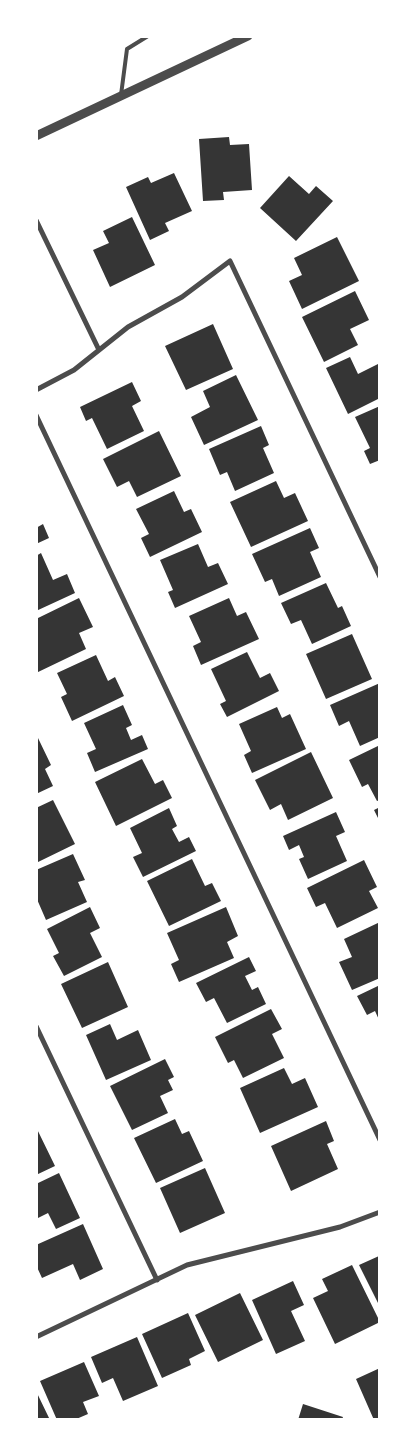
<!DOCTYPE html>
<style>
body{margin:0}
#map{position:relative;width:416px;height:1456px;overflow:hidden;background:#fff;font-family:"PT Sans",sans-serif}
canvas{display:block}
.frame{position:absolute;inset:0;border:38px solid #fff;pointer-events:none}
</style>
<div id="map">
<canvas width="416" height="1456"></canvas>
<div class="frame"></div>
</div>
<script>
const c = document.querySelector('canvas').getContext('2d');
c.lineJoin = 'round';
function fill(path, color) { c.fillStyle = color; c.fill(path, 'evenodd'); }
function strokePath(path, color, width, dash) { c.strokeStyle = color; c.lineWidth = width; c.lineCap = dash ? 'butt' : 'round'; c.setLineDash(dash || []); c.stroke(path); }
fill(new Path2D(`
 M229 137 230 145 249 144 252 190 223 192 224 200 203 201 199 139Z
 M174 173 192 211 165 223 169 231 150 240 126 187 148 177 151 183Z
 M289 176 309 194 316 186 333 201 296 241 260 208Z
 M132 217 155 265 110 287 93 250 109 243 103 231Z
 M337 237 359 281 302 309 289 281 302 275 294 258Z
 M355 291 369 320 350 329 358 345 324 362 302 317Z
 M213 324 233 369 186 390 165 346Z
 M350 357 358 374 380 363V398L348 414 326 368Z
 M236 375 258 420 204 445 191 417 210 407 203 391Z
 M132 382 141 401 132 406 144 431 107 449 92 418 86 421 80 407Z
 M380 406V460L370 464 364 451 370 448 355 417Z
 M261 426 269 445 263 448 274 473 235 491 227 472 220 475 209 449Z
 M159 431 181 476 137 497 129 481 117 487 103 459Z
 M276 481 284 498 295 493 308 521 251 547 230 502Z
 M174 491 184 512 191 509 202 532 150 557 141 538 149 534 136 509Z
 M43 524 49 538 36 544V528Z
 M310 528 319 548 310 552 321 577 279 596 272 579 265 582 252 554Z
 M198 544 208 567 218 563 228 584 175 608 168 592 173 590 160 560Z
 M41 553 53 580 67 574 75 593 36 611V556Z
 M326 583 338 608 342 606 351 626 312 644 301 620 291 624 281 603Z
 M79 598 93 627 79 633 86 649 36 673V619Z
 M229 598 237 616 246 612 259 639 201 665 193 646 201 642 189 616Z
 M352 634 372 679 326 699 306 654Z
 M247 652 260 678 270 673 279 691 227 717 220 704 226 701 211 669Z
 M96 655 108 681 115 677 124 696 72 721 61 697 67 694 57 673Z
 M380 683V737L360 746 349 721 339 726 330 705Z
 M123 705 132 725 126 728 131 740 142 735 148 749 95 772 87 753 96 749 84 723Z
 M277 707 282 718 290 714 306 749 252 773 244 755 251 751 239 724Z
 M38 738 51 765 45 769 53 786 36 794V739Z
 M380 745V800L377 801 368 784 362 787 349 760Z
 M311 752 333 798 288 820 281 804 270 810 255 780Z
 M142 759 155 784 163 780 172 798 116 826 95 782Z
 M53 800 75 844 36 863V808Z
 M380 807V822L374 810Z
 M169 808 177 826 172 829 179 842 189 837 196 851 143 877 133 857 142 853 130 828Z
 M336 812 345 832 336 836 347 861 308 879 299 859 304 857 299 845 289 850 283 836Z
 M73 854 85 880 78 882 87 902 46 920 36 897V870Z
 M192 859 205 886 212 883 221 901 169 926 147 881Z
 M364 860 377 887 369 891 378 908 337 928 325 903 316 907 307 888Z
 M90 907 100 928 90 933 102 957 64 976 53 956 59 953 47 929Z
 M226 907 238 936 227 942 234 958 179 982 171 964 179 960 167 933Z
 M380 922V978L352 990 339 962 352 957 344 939Z
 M249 957 256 971 245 976 252 990 258 987 266 1004 227 1023 214 998 206 1002 196 983Z
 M108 962 128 1007 82 1028 61 984Z
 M380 985V1022L375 1011 367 1015 357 996Z
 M271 1009 282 1029 272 1034 284 1058 243 1078 234 1060 228 1063 215 1037Z
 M110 1024 117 1040 138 1030 151 1060 106 1080 86 1035Z
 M165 1059 174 1077 168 1080 173 1090 160 1096 168 1113 132 1130 110 1086Z
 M284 1068 292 1084 305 1078 318 1107 260 1133 240 1088Z
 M175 1119 182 1134 189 1131 203 1161 156 1183 134 1138Z
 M326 1121 334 1141 327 1144 338 1169 291 1191 271 1146Z
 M36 1127 55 1166 36 1175Z
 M205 1168 225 1213 180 1233 160 1188Z
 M59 1173 80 1218 56 1229 48 1213 36 1219V1184Z
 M83 1224 103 1269 80 1280 73 1264 42 1278 36 1265V1245Z
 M379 1256 380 1257V1307L359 1265Z
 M352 1265 380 1322 335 1344 313 1298 328 1291 322 1279Z
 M293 1281 304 1305 291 1311 305 1341 276 1354 252 1300Z
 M240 1293 263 1340 218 1362 195 1315Z
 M188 1313 205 1351 189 1359 191 1365 162 1378 142 1334Z
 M137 1337 158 1386 123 1401 113 1378 102 1383 91 1357Z
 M84 1362 99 1396 83 1402 88 1414 74 1420H57L40 1381Z
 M380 1368V1420H374L356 1379Z
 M36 1391 50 1420H36Z
 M303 1404 343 1417 342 1420H298Z`), '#353535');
strokePath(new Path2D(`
 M121 95 127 49 148 36`), '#4c4c4c', 4);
strokePath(new Path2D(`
 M36 220 99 350
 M36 390 74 370 128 327 182 297 230 261 380 577
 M36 415 380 1140
 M36 1026 157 1280
 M36 1337 187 1265 340 1227 380 1212`), '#4c4c4c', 5);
strokePath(new Path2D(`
 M36 136 248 36`), '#4c4c4c', 9);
</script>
